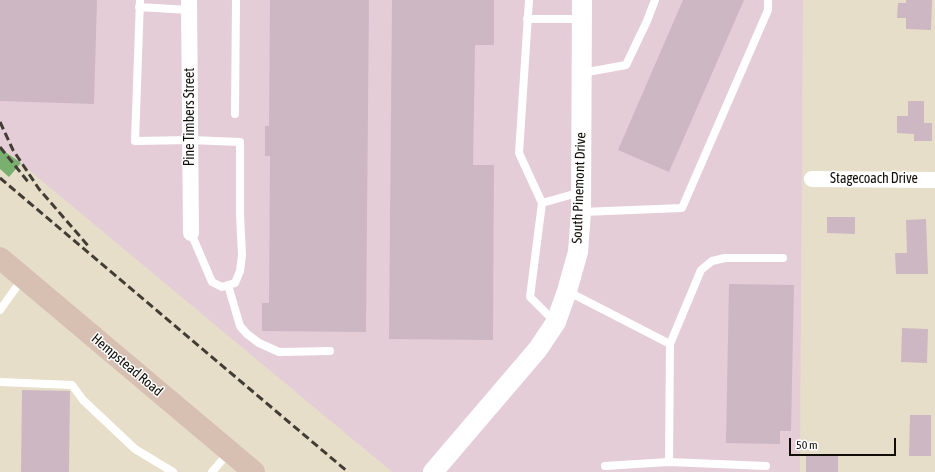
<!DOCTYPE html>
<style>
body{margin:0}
#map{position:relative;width:935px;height:472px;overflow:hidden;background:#e7deca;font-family:"Asap Condensed",sans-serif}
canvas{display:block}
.scale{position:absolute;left:789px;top:438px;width:107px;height:18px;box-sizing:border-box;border:2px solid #110d07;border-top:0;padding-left:5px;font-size:12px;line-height:14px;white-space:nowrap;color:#110d07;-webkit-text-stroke:3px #fff;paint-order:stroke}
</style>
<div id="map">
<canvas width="935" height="472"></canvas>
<div class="scale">50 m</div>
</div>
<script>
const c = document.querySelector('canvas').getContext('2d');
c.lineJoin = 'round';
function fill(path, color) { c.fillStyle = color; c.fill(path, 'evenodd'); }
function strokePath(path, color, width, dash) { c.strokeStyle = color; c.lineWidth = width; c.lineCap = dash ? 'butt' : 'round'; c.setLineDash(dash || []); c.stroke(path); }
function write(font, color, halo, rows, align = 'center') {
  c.font = font + ' "Asap Condensed",sans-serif'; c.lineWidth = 3; c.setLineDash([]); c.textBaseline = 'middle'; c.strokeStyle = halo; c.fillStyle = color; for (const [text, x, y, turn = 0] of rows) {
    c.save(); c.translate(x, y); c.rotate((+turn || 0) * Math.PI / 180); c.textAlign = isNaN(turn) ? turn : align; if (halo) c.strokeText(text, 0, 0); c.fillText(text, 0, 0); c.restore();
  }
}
fill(new Path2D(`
 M0 0H803L800 472H392L0 146Z`), '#e5cdd8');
fill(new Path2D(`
 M0 148 21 163 9 177 0 169Z`), '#79b06f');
fill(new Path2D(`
 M0 0H97L94 104 0 101Z
 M270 0H369L366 332 262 331V303H269L270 156H265V126H269Z
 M392 0H494V45H475L473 165H494L493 340 389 339Z
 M683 0H744L669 172 618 150Z
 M906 0H932L931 30 906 29V18H897L898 3H906Z
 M908 101H924V123H932V141H914V134L897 133V116H908Z
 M827 217H855V234L827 233Z
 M926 219 928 274H896L895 253H907L906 220Z
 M729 284 794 285 791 431H780V444L726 443Z
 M902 328 928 329 927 363 901 362Z
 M22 390 70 391 69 472H21Z
 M910 415H931V456H909Z
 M806 455 838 456V472H806Z`), '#cdb7c2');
strokePath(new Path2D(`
 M140 0 135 141 190 140 240 142V214L242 255 240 271 235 283 222 287 212 282 191 233
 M529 0 519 153 542 203 581 192
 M139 7 189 10
 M527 19H582
 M582 73 626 65 647 21 655 0
 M235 114 236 0
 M542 203 530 297 555 322
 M582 212 682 208 768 10V0
 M228 285 240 326 247 334 259 343 279 352 330 351
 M567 291 670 344 669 462 766 466
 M0 310 23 278
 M670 344 701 270 712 261 725 258H783
 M0 382 72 385 83 400 135 449 173 472
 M605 466 669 462
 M212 472 229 452`), '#fff', 8);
strokePath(new Path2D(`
 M189 0 191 233
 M812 179 935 180`), '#fff', 16);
strokePath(new Path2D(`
 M433 472 538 349 556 322 567 291 578 252 581 212 582 0`), '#fff', 20);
strokePath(new Path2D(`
 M0 258 254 472`), '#d7c0b1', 22);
strokePath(new Path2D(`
 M0 122 13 150 39 189 90 248
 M0 147 29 183
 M0 178 348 472`), '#423d34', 3, [8, 4]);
write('14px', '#110d07', '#fff', [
 ["Pine Timbers Street",190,117,-90],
 ["Stagecoach Drive",874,179],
 ["South Pinemont Drive",579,188,-88],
 ["Hempstead Road",127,365,40]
]);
</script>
